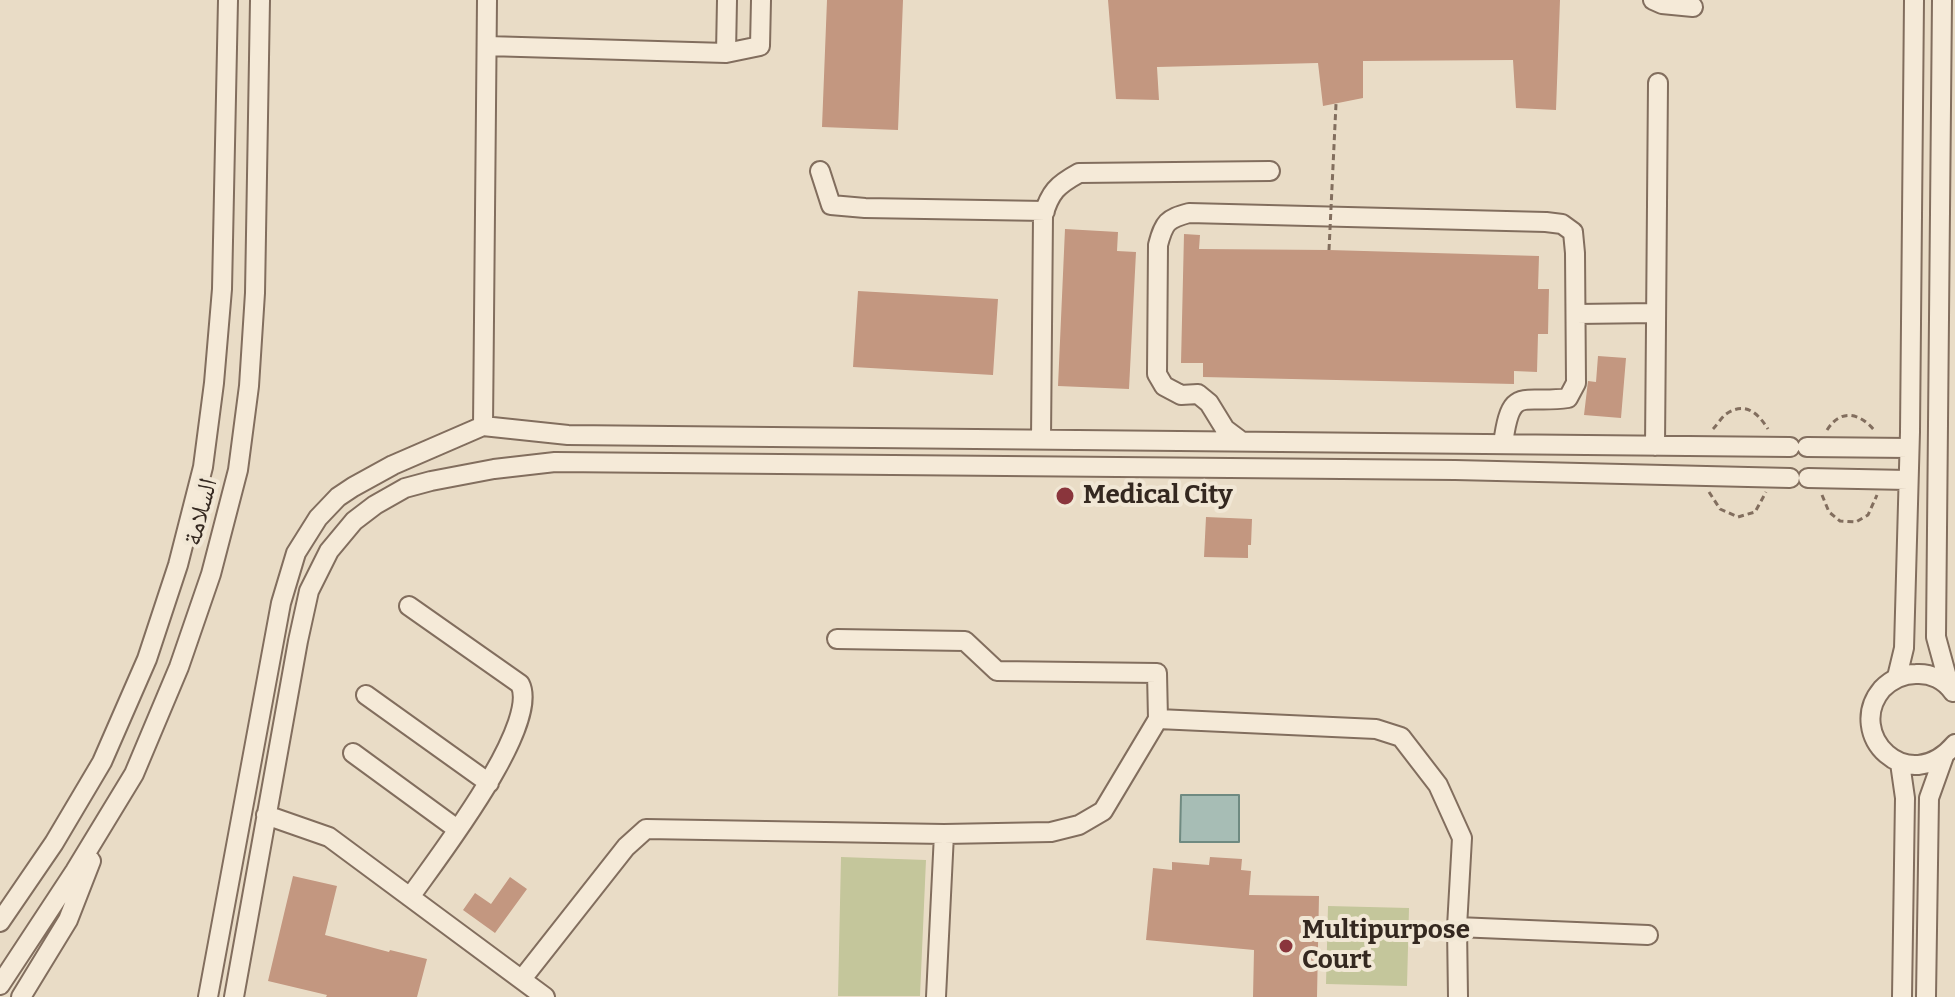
<!DOCTYPE html>
<meta charset="utf-8">
<style>
body{margin:0}
canvas{display:block;background:#e9dcc6}
</style>
<canvas width="1955" height="997"></canvas>
<script>
const c = document.querySelector('canvas').getContext('2d');
c.lineJoin = 'round';
function fill(path, color) { c.fillStyle = color; c.fill(path, 'evenodd'); }
function strokePath(path, color, width, dash) { c.strokeStyle = color; c.lineWidth = width; c.lineCap = dash ? 'butt' : 'round'; c.setLineDash(dash || []); c.stroke(path); }
function write(font, color, halo, rows, align = 'center') {
  c.font = font + ' Bitter,"Noto Naskh Arabic",serif'; c.lineWidth = 8; c.setLineDash([]); c.textBaseline = 'middle'; c.strokeStyle = halo; c.fillStyle = color; for (const [text, x, y, turn = 0] of rows) {
    c.save(); c.translate(x, y); c.rotate((+turn || 0) * Math.PI / 180); c.textAlign = isNaN(turn) ? turn : align; if (halo) c.strokeText(text, 0, 0); c.fillText(text, 0, 0); c.restore();
  }
}
fill(new Path2D(`
 M841 857 926 860 920 996H838Z
 M1328 906 1409 908 1407 986 1326 984Z`), '#c4c69b');
const water = new Path2D(`
 M1181 795H1239V842H1180Z`);
fill(water, '#a7bdb5');
strokePath(water, '#6f8a81', 2);
fill(new Path2D(`
 M827 0H903L898 130 822 127Z
 M1108 0H1560L1556 110 1516 108 1513 60 1363 61V98L1323 106 1318 63 1157 67 1159 100 1116 99Z
 M1065 229 1118 232 1117 251 1136 252 1129 389 1058 386Z
 M1184 234 1200 235 1199 249 1329 250 1539 256 1538 289H1549L1548 334H1538L1537 372 1514 371V384L1203 377V363H1181Z
 M858 291 998 299 993 375 853 367Z
 M1598 356 1626 358 1621 418 1584 415 1588 381 1596 382Z
 M1206 517 1252 519 1251 545H1248V558L1204 557Z
 M1210 857 1242 859 1241 870 1251 871 1249 895 1319 896 1317 997H1253L1254 950 1146 940 1153 868 1172 870V862L1209 865Z
 M293 876 337 886 325 935 389 952 390 950 427 959 417 997H326L327 995 268 981Z
 M510 877 527 889 495 933 463 910 475 893 491 904Z`), '#c39780');
const minor = new Path2D(`
 M1653 0 1662 4 1693 7
 M1942 0 1936 637 1950 688
 M487 46 726 53 727 0
 M726 53 760 46 761 0
 M820 171 831 205 865 208 1045 211
 M1576 314 1656 313
 M483 426 487 0
 M1041 439 1043 216C1050 192 1057 185 1079 173L1270 171
 M1241 441 1225 429 1209 403 1198 394 1181 395 1164 386 1157 374 1158 245C1164 222 1167 219 1189 213L1546 222 1562 224 1573 232 1575 253 1576 383 1568 398C1522 405 1511 383 1503 444
 M1655 446 1658 83
 M1807 447 1909 448
 M1808 478 1908 480
 M409 606 520 684C541 725 436 860 410 897
 M837 639 965 641 997 671 1157 673 1158 719
 M1897 677 1904 648 1910 432 1914 0
 M1953 692C1945 680 1931 673 1916 674 1903 674 1891 680 1882 689 1844 734 1908 799 1955 744
 M366 695 489 783
 M353 753 457 829
 M1900 763 1905 798 1902 997
 M266 815 329 837 545 997
 M0 922 54 843 102 762 147 659 178 565 203 467 214 383 222 289 228 0
 M1457 927 1648 935
 M522 979 626 847 646 829 944 834 1051 832 1079 825 1103 811 1158 719 1376 729 1401 737 1438 785 1462 838 1457 927 1458 997
 M0 985 75 871 134 774 179 667 211 574 238 470 249 386 255 293 260 0
 M21 997 68 920 91 861
 M208 997 281 603 296 553 318 518 338 497 353 487 393 465 483 426 568 435 1790 447
 M234 997 298 641 309 591 329 551 354 521 375 505 405 488 431 481 494 469 555 462 1455 470 1790 478
 M936 997 944 834
 M1926 997 1929 798 1944 756`);
strokePath(minor, '#826e5e', 22);
strokePath(new Path2D(`
 M1713 429C1717 425 1721 418 1726 414 1745 401 1758 413 1768 429
 M1827 430C1841 408 1860 413 1875 431
 M1709 492 1720 509 1738 517 1755 512 1766 492
 M1822 495 1829 512 1840 521 1856 522 1868 515 1877 495`), '#826e5e', 3, [6, 4]);
strokePath(minor, '#f5ead8', 18);
strokePath(new Path2D(`
 M1329 250 1336 104`), '#826e5e', 3, [6, 4]);
for (const [x, y, r, color] of [
 [1065,496,10,"#8a353c"],
 [1286,946,8,"#8a353c"]
]) { const dot = new Path2D(); dot.arc(x, y, r, 0, 2 * Math.PI); c.fillStyle = color; c.fill(dot); strokePath(dot, '#f1e7d5', 3); }
write('bold 26px', '#342820', '#f1e7d5', [
 ["Medical City",1083,496],
 ["Multipurpose",1302,931],
 ["Court",1302,961]
], 'left');
write('26px', '#342820', '#f1e7d5', [
 ["السلامة",201,512,-75]
]);
</script>
